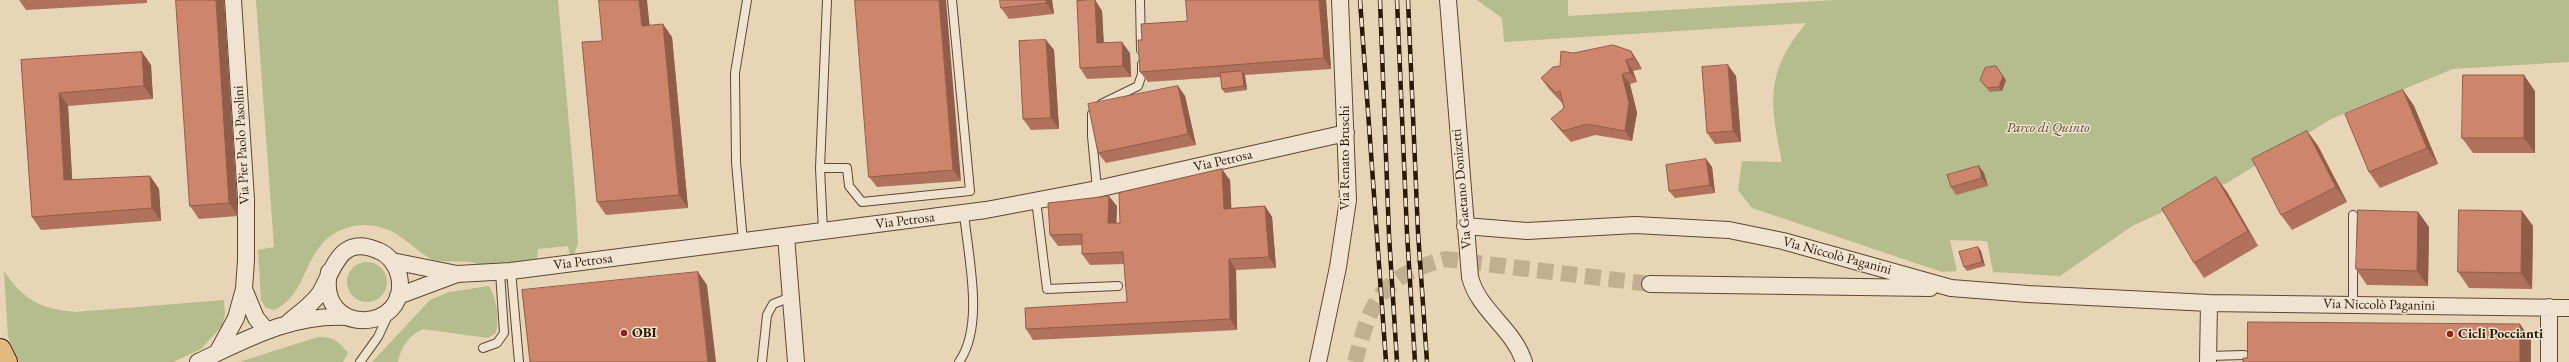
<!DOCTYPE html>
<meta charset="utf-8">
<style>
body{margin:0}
canvas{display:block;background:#e8d4b7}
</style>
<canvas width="2569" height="362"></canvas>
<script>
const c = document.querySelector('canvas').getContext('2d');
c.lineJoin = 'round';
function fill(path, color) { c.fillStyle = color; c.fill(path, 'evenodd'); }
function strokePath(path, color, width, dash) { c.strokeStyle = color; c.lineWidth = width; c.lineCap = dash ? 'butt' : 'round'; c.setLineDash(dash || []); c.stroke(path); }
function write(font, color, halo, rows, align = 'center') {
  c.font = font + ' "EB Garamond",serif'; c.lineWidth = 3; c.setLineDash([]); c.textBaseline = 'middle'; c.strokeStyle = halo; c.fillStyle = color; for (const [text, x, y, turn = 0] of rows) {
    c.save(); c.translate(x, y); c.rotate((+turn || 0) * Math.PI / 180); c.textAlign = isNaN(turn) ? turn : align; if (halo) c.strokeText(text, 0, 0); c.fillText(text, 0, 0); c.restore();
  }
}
fill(new Path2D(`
 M256 0H558L575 192 578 243 574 255 570 256 568 246 538 249 537 260 478 265C472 258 441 265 429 258 416 250 405 238 391 231 366 219 334 225 318 249 302 272 301 296 275 310L266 308 261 300 258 250 274 247Z
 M1477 0H1568V16L1834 0H2569V62L2453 69 2331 119 2227 183 2132 226 2060 276 1993 272 1987 241 1950 240 1957 271 1942 272 1752 208 1738 190 1742 161 1782 162C1773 116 1764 83 1793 40 1797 34 1802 29 1806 23L1504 42 1502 18Z
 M347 282a20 20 0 1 1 40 0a20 20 0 1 1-40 0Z
 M4 271C23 300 41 309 75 312L224 300 225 314 222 326 201 349 173 362H19L8 337Z
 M489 286C497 299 499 318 496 333L488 338 423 329C409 335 401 347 398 362H372L430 300 449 292Z
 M318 337C334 337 338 341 348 353L343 362H239Z`), '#b5bd8f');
strokePath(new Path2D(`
 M1355 362C1371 301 1380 276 1446 259L1650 284`), '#c2af92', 16, [16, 8]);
const service = new Path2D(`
 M1140 0 1141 50
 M1101 104 1138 86 1142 74V64
 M1092 114V136L1097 189
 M820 168H847L849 186 862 202 970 191 952 0
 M1036 200 1047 289 1118 286
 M823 231 820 168 827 0
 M743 242 736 162 735 73 747 0
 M511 271 519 362
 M2353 304V215
 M483 348 497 343 504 333 500 272
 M2208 356 2244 355
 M360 362 378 337 389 313
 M762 362 767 315 773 304 791 297
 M959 362C985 325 968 257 964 213`);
const minor = new Path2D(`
 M1448 0 1470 277C1478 310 1514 329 1524 362
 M1465 226 1527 231 1635 225 1729 230 1783 241 1951 288 2028 294 2209 303 2569 308
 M786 236 796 362
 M392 261 457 274 511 271 986 210 1097 189 1346 133
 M1650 284 1930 288
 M244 289 256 318 267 331
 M398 296 457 274
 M289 322C299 313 312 305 320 293 334 269 340 233 379 251 389 255 397 266 399 276 411 333 316 338 329 272
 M217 353 236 318 244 289 246 260V199L233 0
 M198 362C247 339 291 314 347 317
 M1318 362 1338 267 1348 200 1340 0
 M2208 362 2209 303
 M2549 362V307`);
const primary = new Path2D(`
 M0 350 6 362`);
strokePath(service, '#5b482e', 10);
strokePath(minor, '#5b482e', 18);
strokePath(primary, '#2c1900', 24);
strokePath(service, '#f0e3d0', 8);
strokePath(minor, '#f0e3d0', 16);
strokePath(primary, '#e4ba7c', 22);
const rail = new Path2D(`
 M1360 0 1386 362
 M1380 0 1389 235 1397 362
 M1397 0 1407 233 1415 362
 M1408 0 1418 232 1427 362`);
strokePath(rail, '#2c1900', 4.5);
strokePath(rail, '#f0e3d0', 3, [9]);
fill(new Path2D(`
 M19 0H147V3L26 10Z
 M176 0H224L238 216 199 219 190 206Z
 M855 0 961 181 877 187 869 177Z
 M1052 0 1054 14 1009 19 1001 8Z
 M1095 0 1102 11 1104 43 1130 53 1131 77 1087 79 1080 68Z
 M1326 0 1331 69 1245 75 1247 90 1225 93 1222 89 1221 77 1148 82 1140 72 1142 40 1187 21Z
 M649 25 672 37 688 208 606 215 597 202 602 41Z
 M1046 40 1054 50 1059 129 1031 130 1023 119Z
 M1631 51 1638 62 1642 69 1633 71 1637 82 1630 84 1637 113 1632 141 1595 135 1571 142 1559 129 1551 119 1564 108 1562 103 1549 89 1541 78 1560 66 1573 53Z
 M142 52 151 65 153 99 68 106 72 180 150 176 159 189 161 221 41 230 32 217 21 60Z
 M1736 76 1741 142 1715 144 1707 133Z
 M1980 80H2006L2002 91 1990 92Z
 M1178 86 1185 96 1196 145 1106 163 1098 153Z
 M2403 90 2414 106 2438 164 2380 188 2369 172Z
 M2535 91V153H2473L2462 138Z
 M2307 131 2318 146 2347 202 2292 230 2281 215Z
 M1706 159 1712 167 1715 193 1675 198 1669 191Z
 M1979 166 1984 173 1988 186 1956 195 1951 187Z
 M2216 177 2227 192 2258 246 2204 278 2194 263Z
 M1230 180 1231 208 1265 206 1272 217 1276 268 1236 270 1237 330 1033 340 1026 329 1127 302 1124 264 1090 265 1082 254V245L1058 246 1050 235 1117 206 1116 223H1120Z
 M2522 211 2533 226 2532 289 2469 288 2458 272Z
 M2418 212 2429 227 2428 286 2367 285 2356 269Z
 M1978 247 1981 251 1985 266 1967 271 1964 267Z`), '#b0725c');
fill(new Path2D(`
 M216 0H224L238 216 229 203Z
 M639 0H647L651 39 642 26Z
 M939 0H946L961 181 953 170Z
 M1046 0H1052L1054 14 1046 3Z
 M1095 0 1102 11 1104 54 1097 43Z
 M1319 0H1326L1331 69 1324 58Z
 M663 24 672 37 688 208 679 195Z
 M1046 40 1054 50 1059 129 1051 118Z
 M1122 42 1130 53 1131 77 1123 66Z
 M1631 51 1638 62 1642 69 1634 58Z
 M142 52 151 65 153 99 144 86Z
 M1626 60 1633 71 1637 82 1630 72Z
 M1728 65 1736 76 1741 142 1733 131Z
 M1242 71 1245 75 1247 90 1244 86Z
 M1622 74 1630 84 1637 113 1632 141 1625 131Z
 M2524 75 2535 91V153L2524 138Z
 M2003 76 2006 80 2002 91 1999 87Z
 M1178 86 1185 96 1196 145 1188 134Z
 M2403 90 2414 106 2438 164 2427 148Z
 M59 93 68 106 73 193 64 180Z
 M2307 131 2318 146 2347 202 2336 187Z
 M1706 159 1712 167 1715 193 1710 185Z
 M1979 166 1984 173 1988 186 1982 178Z
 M1222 169 1230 180 1232 219 1224 209Z
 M150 176 159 189 161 221 152 208Z
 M2216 177 2227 192 2258 246 2248 231Z
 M1109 196 1117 206 1116 234 1108 223Z
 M1265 206 1272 217 1276 268 1269 257Z
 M2522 211 2533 226 2532 289 2521 273Z
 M2418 212 2429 227 2428 286 2417 271Z
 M1978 247 1981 251 1985 266 1982 262Z
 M1229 259 1236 270 1237 330 1230 319Z
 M698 272 707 285 716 362H708Z
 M2520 324 2531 340V362H2520Z`), '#905d4b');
const building = new Path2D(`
 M176 0H216L229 203 190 206Z
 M599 0H639L642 26 663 24 679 195 597 202 582 42 602 41Z
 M855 0H939L953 170 869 177Z
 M1000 0H1046V3L1001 8Z
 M1095 0 1097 43 1122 42 1123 66 1080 68 1077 1Z
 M1186 0H1319L1324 58 1140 72 1138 40H1142L1141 24 1187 21Z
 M1046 40 1051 118 1023 119 1019 41Z
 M1613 45 1631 51 1634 58 1626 60 1630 72 1622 74 1629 103 1625 131 1587 124 1563 131 1551 119 1564 108 1560 91 1556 93 1541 78 1553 67 1560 66 1561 51 1573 53Z
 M142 52 144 86 59 93 64 180 150 176 152 208 32 217 21 60Z
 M1728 65 1733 131 1707 133 1702 67Z
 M1996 66 2003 76 1999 87 1987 88 1980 80 1985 68Z
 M1242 71 1244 86 1222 89 1220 73Z
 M2463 75H2524V138H2462Z
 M1178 86 1188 134 1098 153 1088 104Z
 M2403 90 2427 148 2369 172 2345 114Z
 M2307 131 2336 187 2281 215 2252 159Z
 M1706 159 1710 185 1669 191 1666 165Z
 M1979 166 1982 178 1951 187 1947 175Z
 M1222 169 1224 209 1265 206 1269 257 1229 259 1230 319 1026 329 1025 308 1127 302 1123 252 1082 254V234L1050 235 1048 203 1109 196 1108 223H1120L1119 193Z
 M2216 177 2248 231 2194 263 2162 209Z
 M2358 210 2418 212 2417 271 2356 269Z
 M2459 210 2522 211 2521 273 2458 272Z
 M1978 247 1982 262 1964 267 1959 252Z
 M698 272 708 362H530L522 290Z
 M2248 322 2520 324V362H2243V358H2247Z`);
fill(building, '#cd856b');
strokePath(building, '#905d4b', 1);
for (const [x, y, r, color] of [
 [624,333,4,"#8f2418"],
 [2450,334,4,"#8f2418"]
]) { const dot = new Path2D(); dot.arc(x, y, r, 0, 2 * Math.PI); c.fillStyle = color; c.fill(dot); strokePath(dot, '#f0e3d0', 1.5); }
write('italic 14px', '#554a2b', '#f0e3d0', [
 ["Parco di Quinto",2048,128]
]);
write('14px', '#2c1900', '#f0e3d0', [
 ["Via Pier Paolo Pasolini",242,145,-93],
 ["Via Renato Bruschi",1345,158,-90],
 ["Via Petrosa",1223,161,-13],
 ["Via Gaetano Donizetti",1462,189,-95],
 ["Via Petrosa",905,221,-7],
 ["Via Niccolò Paganini",1837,256,15],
 ["Via Petrosa",583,262,-7],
 ["Via Niccolò Paganini",2379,305,1]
]);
write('bold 14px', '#2c1900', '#f0e3d0', [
 ["OBI",632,333],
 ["Cicli Poccianti",2458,334]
], 'left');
</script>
